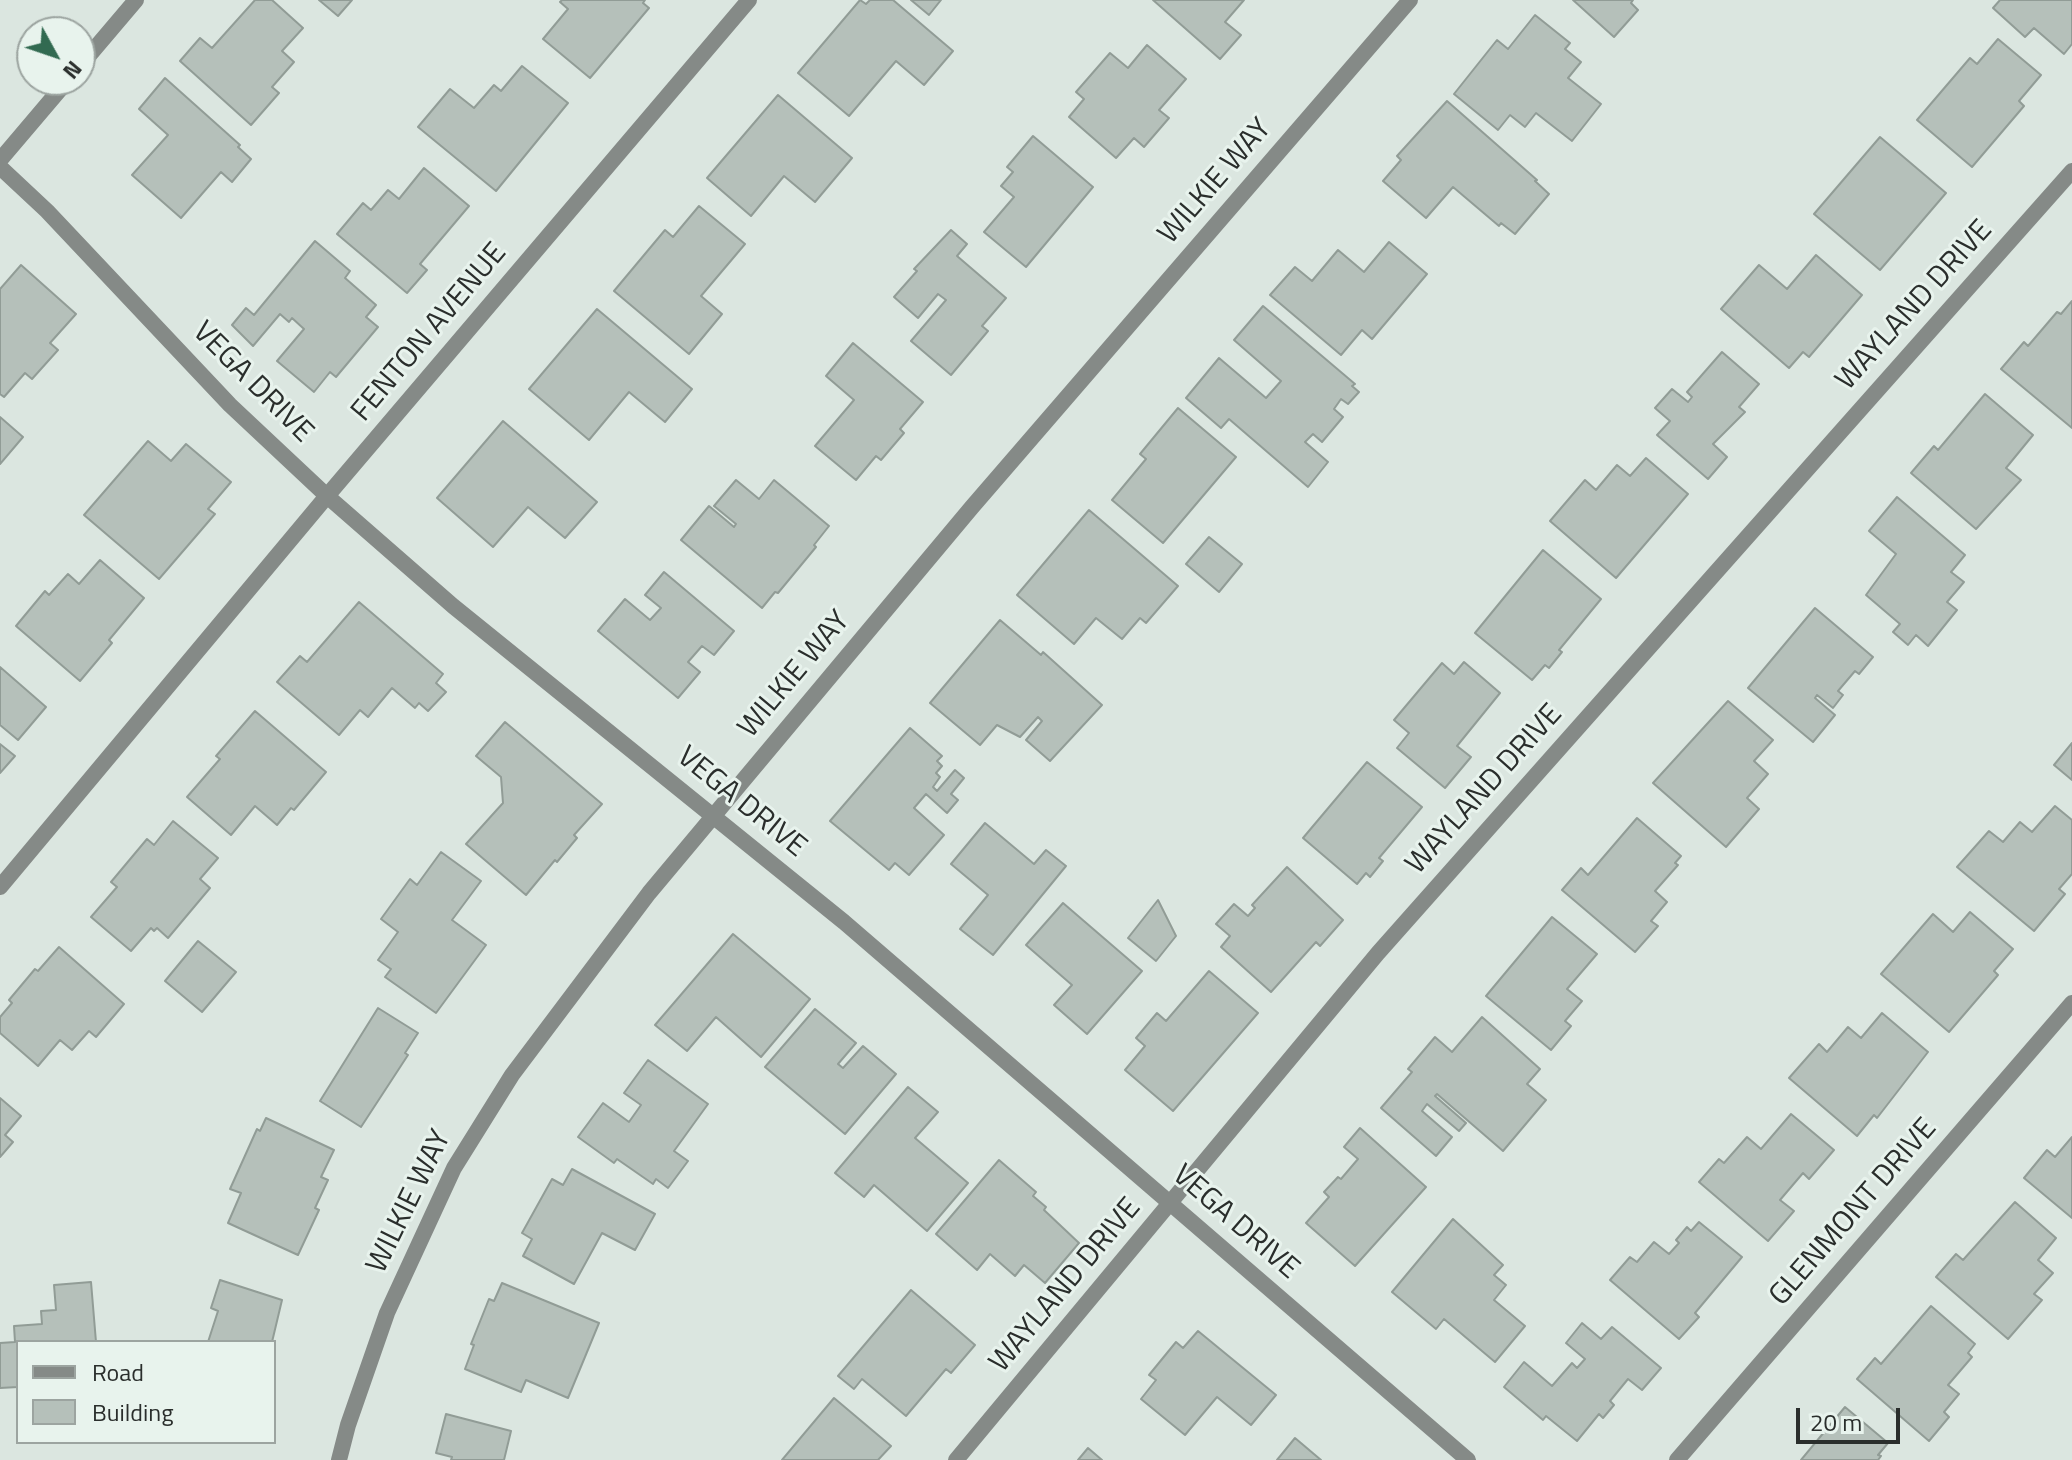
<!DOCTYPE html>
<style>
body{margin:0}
#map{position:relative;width:2072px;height:1460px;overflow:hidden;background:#dbe6e0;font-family:"Titillium Web",sans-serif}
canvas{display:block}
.legend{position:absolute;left:16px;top:1340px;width:260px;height:104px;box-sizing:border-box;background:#e8f3ed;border:2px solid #9ca4a0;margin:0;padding:10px 14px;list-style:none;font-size:24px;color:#2a2e2c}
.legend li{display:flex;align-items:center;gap:16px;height:40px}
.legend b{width:40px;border:2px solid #9ca4a0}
.north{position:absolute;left:16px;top:16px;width:80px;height:80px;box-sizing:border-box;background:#e8f3ed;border:2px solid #9ca4a0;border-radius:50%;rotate:130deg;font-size:22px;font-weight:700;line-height:32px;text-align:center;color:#2a2e2c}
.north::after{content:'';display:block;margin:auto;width:28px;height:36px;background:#326a51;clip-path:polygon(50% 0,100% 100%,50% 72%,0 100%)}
.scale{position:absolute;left:1796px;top:1408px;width:104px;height:36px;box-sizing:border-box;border:4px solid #2a2e2c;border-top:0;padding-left:10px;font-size:24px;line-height:28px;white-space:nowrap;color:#2a2e2c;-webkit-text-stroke:6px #e8f3ed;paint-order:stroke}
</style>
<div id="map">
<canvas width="2072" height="1460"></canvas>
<ul class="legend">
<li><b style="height:10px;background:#858a87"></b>Road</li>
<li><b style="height:22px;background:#b5c0ba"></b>Building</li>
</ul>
<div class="north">N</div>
<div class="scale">20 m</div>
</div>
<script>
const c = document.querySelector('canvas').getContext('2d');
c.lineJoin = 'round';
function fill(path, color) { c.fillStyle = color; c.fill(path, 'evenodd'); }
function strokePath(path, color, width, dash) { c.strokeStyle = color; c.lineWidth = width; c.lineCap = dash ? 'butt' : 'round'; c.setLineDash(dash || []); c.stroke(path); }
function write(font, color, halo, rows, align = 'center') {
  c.font = font + ' "Titillium Web",sans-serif'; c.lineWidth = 6; c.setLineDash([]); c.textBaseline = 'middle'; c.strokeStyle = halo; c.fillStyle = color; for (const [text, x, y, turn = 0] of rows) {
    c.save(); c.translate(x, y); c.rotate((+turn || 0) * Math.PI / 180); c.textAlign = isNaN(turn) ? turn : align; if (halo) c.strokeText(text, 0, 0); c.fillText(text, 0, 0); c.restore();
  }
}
const building = new Path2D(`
 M255 0H272L303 28 282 51 294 62 272 87 279 93 251 125 180 61 200 38 212 48Z
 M319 0H352L338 16Z
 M562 0H645L643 3 649 8 590 78 543 39 568 9 560 2Z
 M860 0 866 4 870 0H893L953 51 924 85 896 61 849 116 798 73Z
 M911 0H941L929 15Z
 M1153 0H1244L1225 22 1241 35 1220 59Z
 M1573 0H1633L1631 3 1638 10 1614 37Z
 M2000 0H2072V44L2064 54 2034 28 2025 37 1993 8Z
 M1535 15 1570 43 1565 49 1581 62 1568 78 1601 104 1572 141 1536 113 1525 127 1510 115 1498 130 1454 94 1497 40 1508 49Z
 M1998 39 2041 75 2019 101 2024 106 1972 167 1917 120 1970 58 1977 64Z
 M1147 45 1186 79 1159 110 1169 118 1144 147 1134 138 1116 158 1069 117 1084 99 1076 92 1110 53 1128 68Z
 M522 66 568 103 496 191 418 127 450 89 474 108 494 85 501 91Z
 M165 78 240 145 238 147 251 159 232 182 221 172 181 218 132 175 168 135 139 109Z
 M778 95 852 158 815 202 784 176 751 216 707 178Z
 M1447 101 1537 180 1535 181 1549 194 1515 234 1501 223 1499 226 1453 187 1426 218 1383 181 1401 160 1397 156Z
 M1033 136 1093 187 1026 267 984 232 1014 197 1001 186 1013 172 1007 167Z
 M1880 137 1946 193 1880 270 1814 214Z
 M424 168 469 206 420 264 427 270 407 293 337 234 363 203 371 210 388 190 399 199Z
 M699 206 745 244 701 296 722 314 689 354 614 291 665 230 673 237Z
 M951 230 967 244 957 256 1006 298 982 326 988 331 951 375 911 341 946 300 938 294 918 318 894 297 917 271 914 269Z
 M315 241 350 271 345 278 376 305 366 317 378 327 336 377 330 372 314 392 277 361 304 329 292 318 289 322 280 314 253 346 232 325 246 308 254 315Z
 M1389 242 1427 274 1372 339 1362 330 1341 355 1270 295 1295 267 1312 281 1338 250 1364 272Z
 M1816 255 1862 295 1809 357 1803 352 1789 368 1721 309 1759 265 1787 289Z
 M21 265 76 314 50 343 58 350 32 379 25 373 4 397 0 394V289Z
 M2072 301V428L2001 369 2024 342 2028 346 2057 312 2061 314Z
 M1263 306 1355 384 1352 386 1359 392 1348 404 1341 399 1334 409 1343 417 1322 442 1313 434 1305 442 1328 462 1308 487 1229 419 1221 428 1186 398 1219 358 1266 398 1281 381 1234 340Z
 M597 309 692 389 665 422 629 392 589 440 529 389Z
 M853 343 923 402 900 429 904 433 881 460 876 456 856 480 815 446 854 400 826 376Z
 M1722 352 1759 384 1739 407 1745 412 1713 444 1727 457 1708 479 1657 435 1670 421 1655 408 1672 389 1688 402 1692 397 1687 392Z
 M1985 394 2033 435 2006 468 2021 480 1976 529 1911 473 1934 446 1938 450Z
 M1178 408 1236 457 1163 543 1112 500 1146 459 1140 454Z
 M0 417 23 437 0 464Z
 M503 421 597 502 565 538 528 507 493 547 437 498Z
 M148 441 171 461 186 444 231 482 208 509 215 514 159 579 84 515Z
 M1646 458 1688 494 1616 578 1550 521 1585 480 1596 490 1617 465 1630 476Z
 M736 480 759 499 774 480 829 526 814 545 816 547 778 593 775 592 762 608 681 540 709 506 734 527 736 524 714 506Z
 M1897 497 1965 555 1951 572 1964 582 1947 602 1957 610 1928 646 1916 635 1908 645 1893 632 1900 624 1866 595 1896 554 1869 531Z
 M1089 510 1178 586 1146 623 1140 618 1122 639 1096 618 1074 644 1017 595Z
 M1209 537 1242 564 1219 592 1186 564Z
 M1543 550 1601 599 1559 650 1562 652 1549 668 1545 665 1532 680 1475 633Z
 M100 560 144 598 109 640 112 643 80 681 16 626 45 591 49 595 68 574 79 584Z
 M664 572 734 631 714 655 702 646 688 662 700 672 678 698 598 631 625 599 650 620 661 608 645 595Z
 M359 602 443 674 436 683 446 692 428 711 419 703 415 708 392 688 368 717 360 710 339 735 277 682 300 656 307 662Z
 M1815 608 1873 657 1859 674 1855 671 1838 691 1843 695 1833 708 1817 695 1815 698 1835 715 1813 742 1748 688Z
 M1000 620 1041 655 1043 652 1102 705 1050 761 1026 740 1042 721 1038 717 1020 737 997 725 980 745 930 703Z
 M1464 662 1500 693 1457 746 1471 757 1445 788 1397 748 1409 733 1394 720 1442 663 1454 674Z
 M0 667 46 707 18 740 0 725Z
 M1728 701 1773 740 1754 761 1768 774 1747 798 1759 809 1726 847 1653 783Z
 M255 711 326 772 294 810 291 808 277 825 255 806 231 835 187 797 220 759 216 756Z
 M505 722 602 804 574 835 577 838 557 862 555 860 526 895 466 844 503 803 501 777 476 756Z
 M910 728 942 756 937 761 942 766 936 773 940 777 933 787 937 791 955 770 964 778 951 794 958 800 947 813 926 794 914 808 944 835 909 875 895 863 889 870 830 821Z
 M2072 743V780L2054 765Z
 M0 744 15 756 0 773Z
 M1367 762 1422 807 1379 858 1383 861 1370 877 1366 873 1357 884 1303 838Z
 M2055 806 2072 820V874L2059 889 2065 894 2034 931 1957 867 1989 831 2003 842 2020 822 2032 832Z
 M1637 818 1681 856 1675 863 1678 865 1655 891 1667 902 1651 921 1658 926 1635 952 1562 890 1581 868 1588 875Z
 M173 821 218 858 200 879 210 888 168 938 157 928 154 931 151 928 131 951 91 917 117 887 111 882 147 839 154 845Z
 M985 823 1034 864 1046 850 1066 866 993 955 960 929 988 895 951 864Z
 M441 852 481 881 452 920 486 945 436 1013 385 977 391 969 378 960 398 932 381 919 410 879 417 885Z
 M1287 867 1343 920 1320 946 1316 942 1271 992 1221 947 1230 936 1216 924 1234 904 1248 916 1255 908 1252 905Z
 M1158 900 1176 936 1156 961 1128 938Z
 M1063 903 1142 971 1087 1034 1054 1005 1072 985 1026 945Z
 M1970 912 2013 949 1994 971 1998 975 1949 1032 1881 974 1933 914 1953 932Z
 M1552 917 1597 954 1567 989 1582 1001 1565 1021 1571 1026 1551 1050 1486 996Z
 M733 934 810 999 761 1057 716 1017 687 1051 655 1025Z
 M198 941 236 972 202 1012 165 981Z
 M59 947 124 1004 96 1037 89 1031 72 1050 60 1040 38 1066 0 1033V1017L12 1003 9 1000 35 969 38 971Z
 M1209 971 1258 1013 1173 1111 1125 1070 1145 1046 1136 1038 1157 1013 1166 1021Z
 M378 1008 418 1033 405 1053 408 1055 361 1127 320 1101Z
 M815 1009 856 1043 838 1064 843 1068 863 1046 896 1074 845 1134 765 1067Z
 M1882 1013 1928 1052 1877 1118 1874 1115 1857 1136 1789 1078 1819 1044 1827 1052 1848 1027 1861 1038Z
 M1482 1017 1540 1069 1527 1084 1546 1100 1503 1151 1437 1094 1435 1096 1466 1123 1459 1131 1427 1104 1422 1111 1452 1137 1436 1156 1381 1108 1412 1072 1408 1069 1435 1037 1452 1052Z
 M648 1060 708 1104 674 1151 688 1161 668 1188 656 1179 653 1184 617 1159 614 1163 578 1137 603 1103 629 1122 641 1105 624 1093Z
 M908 1087 938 1112 915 1138 968 1183 927 1231 874 1185 864 1197 835 1173Z
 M0 1098 21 1116 5 1135 13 1142 0 1157Z
 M1791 1114 1834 1150 1809 1179 1803 1173 1780 1200 1794 1211 1768 1241 1699 1182 1719 1159 1724 1163 1747 1137 1761 1149Z
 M266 1118 334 1150 321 1177 328 1180 315 1208 319 1210 298 1255 228 1223 241 1193 230 1189 257 1129 260 1131Z
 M1360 1128 1426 1187 1355 1266 1306 1223 1329 1197 1324 1192 1338 1177 1341 1179 1358 1159 1344 1147Z
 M2072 1137V1218L2024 1178 2047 1150 2055 1157Z
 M999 1160 1036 1192 1033 1196 1046 1207 1044 1210 1079 1243 1045 1283 1024 1265 1015 1276 990 1254 977 1270 936 1234Z
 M572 1169 655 1214 635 1250 602 1233 574 1284 523 1256 532 1239 522 1233 552 1179 563 1185Z
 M2015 1202 2056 1238 2038 1260 2053 1273 2034 1294 2042 1300 2008 1339 1936 1277 1956 1254 1963 1260Z
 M1453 1219 1503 1265 1494 1275 1506 1285 1494 1300 1525 1326 1495 1362 1444 1319 1436 1329 1392 1292Z
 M1699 1222 1742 1257 1695 1313 1699 1317 1679 1339 1610 1280 1630 1257 1637 1262 1654 1242 1669 1254 1679 1243 1676 1240 1687 1227 1691 1231Z
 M220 1280 282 1300 272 1342H208L218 1311 211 1308Z
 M91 1282 96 1342H18V1387L0 1388V1343L15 1342 14 1326 42 1324 41 1311 56 1310 54 1285Z
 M502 1283 599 1323 568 1398 526 1380 521 1392 465 1369 474 1345 471 1344 489 1299 494 1301Z
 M911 1290 975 1345 951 1373 946 1369 906 1416 862 1379 854 1389 838 1376Z
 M1931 1306 1975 1344 1968 1353 1972 1357 1948 1385 1959 1394 1944 1412 1949 1417 1929 1441 1857 1379 1875 1358 1881 1364Z
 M1582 1323 1601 1339 1612 1327 1661 1368 1642 1390 1628 1379 1610 1401 1614 1405 1603 1418 1599 1414 1577 1441 1546 1416 1543 1420 1504 1387 1524 1362 1552 1386 1572 1363 1577 1368 1585 1359 1566 1343Z
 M1198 1331 1276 1395 1251 1425 1217 1397 1185 1435 1141 1399 1156 1380 1149 1375 1176 1342 1183 1348Z
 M834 1398 891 1446 878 1460H782Z
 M1845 1407 1888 1443 1878 1455 1881 1456 1878 1460H1801Z
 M446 1414 511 1431 504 1460H451L452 1457 436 1453Z
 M1295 1438 1321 1460H1277Z
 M1088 1448 1102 1460H1078Z`);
fill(building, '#b5c0ba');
strokePath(building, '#919c96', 2);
strokePath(new Path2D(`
 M80 66 136 0
 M0 160 68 80
 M0 167 47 211 230 405 327 496 453 606 844 922 1468 1460
 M0 887 327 496 749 0
 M339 1460 348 1425 387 1313 454 1168 512 1075 649 893 972 507 1410 0
 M956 1460 1378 953 2072 171
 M1677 1460 2072 1003`), '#858a87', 16);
write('30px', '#2a2e2c', '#e8f3ed', [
 ["WILKIE WAY",1216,182,-49],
 ["WAYLAND DRIVE",1915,306,-48],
 ["FENTON AVENUE",430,333,-50],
 ["VEGA DRIVE",252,383,45],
 ["WILKIE WAY",795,675,-50],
 ["WAYLAND DRIVE",1485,790,-48],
 ["VEGA DRIVE",741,803,39],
 ["WILKIE WAY",410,1202,-64],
 ["GLENMONT DRIVE",1854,1213,-49],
 ["VEGA DRIVE",1235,1223,41],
 ["WAYLAND DRIVE",1066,1286,-50]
]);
</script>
